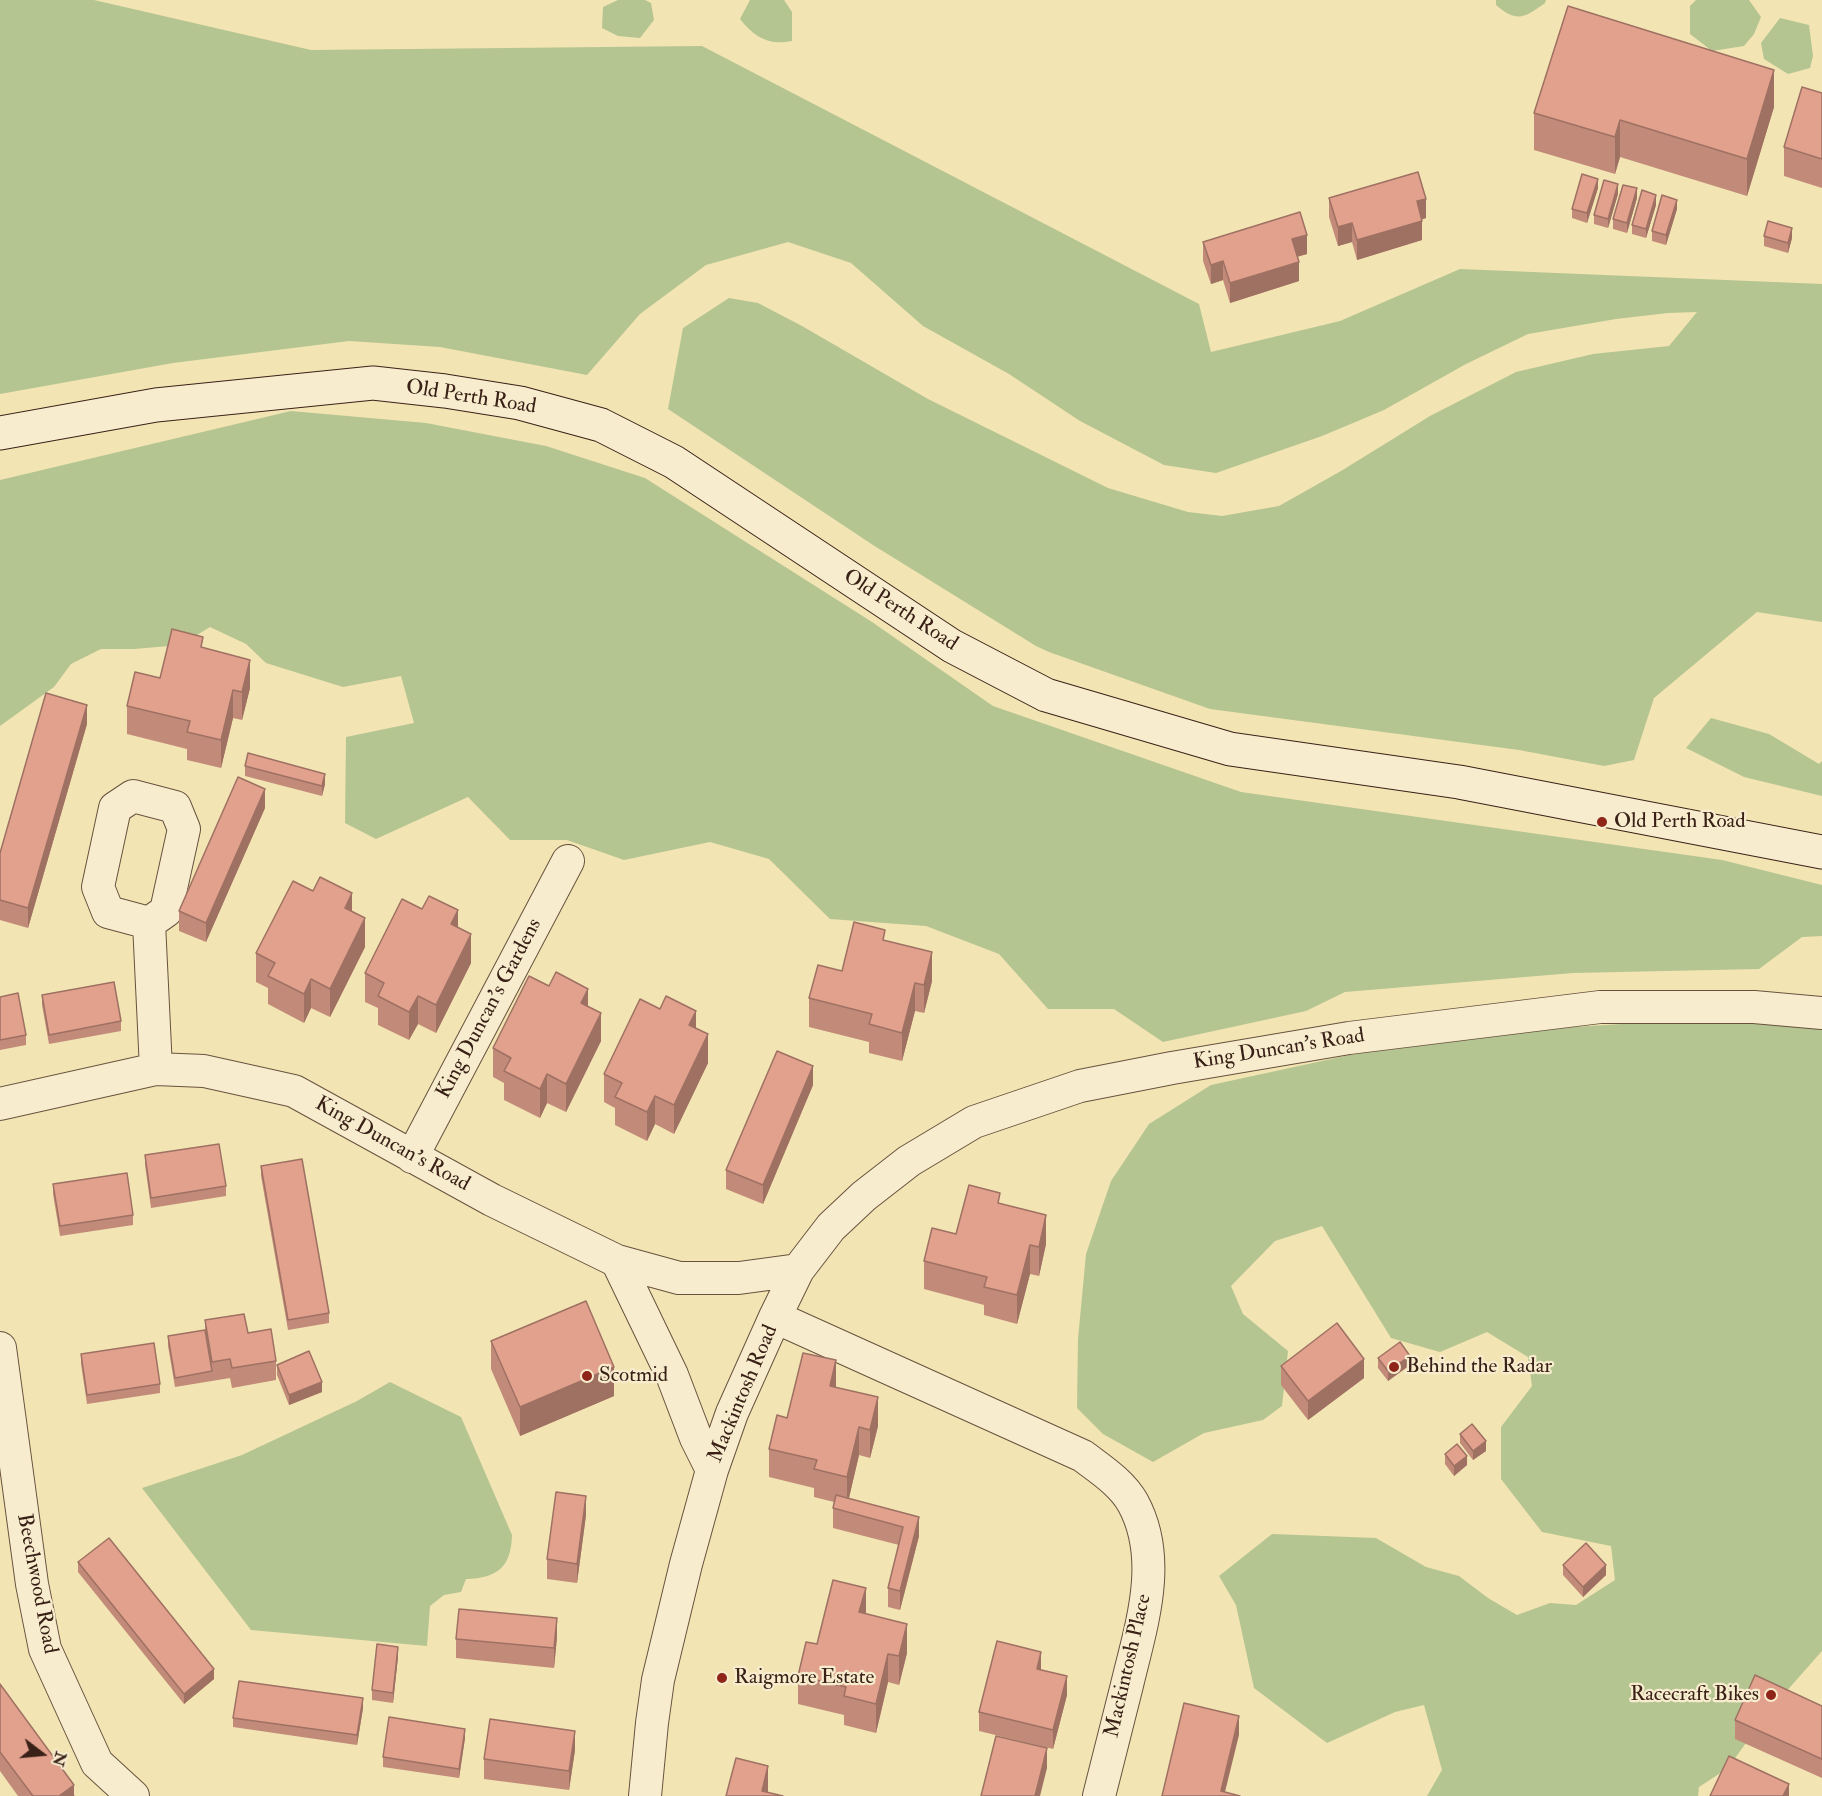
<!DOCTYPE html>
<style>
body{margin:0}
#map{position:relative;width:1822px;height:1796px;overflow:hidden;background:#f3e4b3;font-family:"IM FELL Double Pica",serif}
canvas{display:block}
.north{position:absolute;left:12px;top:1724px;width:60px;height:60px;-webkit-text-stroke:4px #f7edce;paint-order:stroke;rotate:106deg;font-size:16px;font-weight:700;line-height:24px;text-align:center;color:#3a2117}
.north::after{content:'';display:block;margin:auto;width:21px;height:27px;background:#3a2117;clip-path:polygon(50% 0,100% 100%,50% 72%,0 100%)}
</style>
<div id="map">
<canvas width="1822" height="1796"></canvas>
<div class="north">N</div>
</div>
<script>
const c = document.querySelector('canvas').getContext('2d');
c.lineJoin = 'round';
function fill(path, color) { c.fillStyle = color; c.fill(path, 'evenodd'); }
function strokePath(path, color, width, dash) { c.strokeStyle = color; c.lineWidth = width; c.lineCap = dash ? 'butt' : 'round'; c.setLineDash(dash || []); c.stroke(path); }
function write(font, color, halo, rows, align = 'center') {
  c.font = font + ' "IM FELL Double Pica",serif'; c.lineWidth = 4.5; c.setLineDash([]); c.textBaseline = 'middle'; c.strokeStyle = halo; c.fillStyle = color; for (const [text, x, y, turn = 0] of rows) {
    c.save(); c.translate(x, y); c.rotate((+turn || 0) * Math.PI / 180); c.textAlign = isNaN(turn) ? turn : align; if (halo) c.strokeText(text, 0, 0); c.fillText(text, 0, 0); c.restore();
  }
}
fill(new Path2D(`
 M0 0H94L311 50 702 46 1199 304 1211 352 1340 321 1460 269 1822 284V622L1757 612 1654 698 1634 760 1604 766 1519 750 1210 709 1049 652 1036 646 873 545 668 409 683 328 729 298 758 303 802 326 928 399 1108 488 1188 512 1222 516 1279 506 1341 471 1430 416 1516 372 1593 354 1669 346 1697 312 1668 313 1616 319 1528 334 1466 364 1384 410 1322 436 1216 473 1164 465 1080 421 1009 374 923 326 851 263 788 242 706 265 640 314 587 375 440 347 349 341 173 363 0 394Z
 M618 0H645L651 3 654 20 640 38 618 36 602 28 603 7Z
 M750 0H784L792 12V41C769 46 754 37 740 19Z
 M1496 0H1546L1545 3C1524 18 1517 23 1496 5Z
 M1696 0H1749L1761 17 1754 34 1744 46 1712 51 1690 34V6Z
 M1780 18 1809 25 1813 56 1810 68 1788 74 1764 59 1761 43Z
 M291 411 426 423 546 446 645 478 872 622 993 706 1241 792 1722 860 1822 885V936L1802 937 1759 969 1573 973 1345 992 1306 1011 1163 1042 1114 1009H1048L999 954 926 926 830 919 769 859 710 842 624 860 567 840H510L468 797 376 839 345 823 346 737 414 723 401 676 343 687 266 663 246 644 210 627 181 645 134 649H101L71 664 54 687 0 726V480Z
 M1711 718 1769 734 1819 764 1822 761V796L1744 777 1686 748Z
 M1734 1017 1822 1023V1651L1769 1711 1728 1768 1699 1787 1698 1796H1427L1442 1770 1424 1705 1395 1712 1327 1743 1254 1688 1236 1605 1219 1576 1272 1534 1376 1538 1426 1567 1459 1576 1488 1598 1517 1615 1550 1603 1576 1605 1615 1580 1611 1546 1542 1532 1501 1479V1427L1532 1386 1528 1357 1487 1332 1440 1352 1391 1338 1322 1226 1275 1241 1231 1286 1243 1314 1288 1351 1282 1406 1263 1420 1204 1433 1153 1462 1103 1434 1077 1408 1078 1339 1086 1254 1111 1181 1149 1124 1211 1085 1396 1045 1493 1032Z
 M390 1382 461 1417 512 1535C511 1567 498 1578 466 1579L461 1592 444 1595 430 1606 427 1646 251 1630 142 1488 242 1455 357 1401Z`), '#b4c591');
const minor = new Path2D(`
 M149 923 108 912 98 887 115 808 133 796 175 807 184 829 166 911 149 923 156 1069
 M0 1104 156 1069 204 1071 294 1091 492 1200 617 1261 679 1278H739L798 1270
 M412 1157 568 861
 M617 1261 672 1375 696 1438 712 1470
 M775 1317 1083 1456C1100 1469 1122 1483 1133 1503 1164 1560 1141 1626 1127 1685 1118 1722 1108 1759 1099 1796
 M0 1348 32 1584 45 1649 97 1763 133 1796
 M645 1796 652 1723 658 1680 686 1564 712 1470 732 1413 775 1317 798 1270 831 1227 864 1196 909 1161 974 1122 1080 1086 1172 1068 1349 1038 1600 1007H1754L1822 1013`);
const secondary = new Path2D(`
 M0 433 156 405 373 383 445 391 520 403 601 425 674 462 952 646 1046 695 1230 749 1459 782 1822 852`);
strokePath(minor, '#68523e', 34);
strokePath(secondary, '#3a2117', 35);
strokePath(minor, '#f7edce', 32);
strokePath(secondary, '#f7edce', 33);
fill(new Path2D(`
 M1822 93V188L1784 176V147Z
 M1774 107 1747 196 1620 157 1615 174 1534 150V113Z
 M1598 188 1587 223 1572 218V209Z
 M1618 194 1608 228 1594 224V215Z
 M1329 198 1426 218 1422 219V240L1357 260 1352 242 1338 246 1329 217Z
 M1637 198 1627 233 1613 229V219Z
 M1656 205 1646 238 1632 234V225Z
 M1677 209 1666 245 1652 241V231Z
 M1764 236 1792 238 1788 253 1764 246Z
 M1203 242 1307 254 1297 257 1299 281 1230 303 1223 280 1211 284 1203 261Z
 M203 648 250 688 242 720 233 718 221 768 187 760V749L127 734V706L160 678Z
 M87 724 28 928 0 920V853Z
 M245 766 325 784 322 796 245 776Z
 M265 808 206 942 179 931V911Z
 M352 912 365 947 330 1017 311 1008 304 1023 268 1004V988L256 982V953Z
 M458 928 471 963 436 1033 418 1024 409 1040 378 1025V1008L365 1002V973Z
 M885 941 932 981 924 1013 915 1011 902 1061 869 1053V1042L809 1027V998L842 971Z
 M42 995 121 1021V1031L49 1044 42 1005Z
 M0 997 26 1035V1045L0 1050Z
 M588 1007 601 1041 566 1112 547 1103 540 1118 504 1100V1083L493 1077V1048Z
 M696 1028 708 1063 674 1134 655 1124 647 1141 615 1125V1108L604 1102V1074Z
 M813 1085 763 1204 726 1189V1170Z
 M145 1155 226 1186V1196L151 1208 145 1165Z
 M261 1166 329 1313V1323L288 1330 261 1176Z
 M53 1184 133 1215V1225L60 1236 53 1194Z
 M1000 1203 1046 1244 1039 1276 1030 1274 1017 1324 984 1315V1305L924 1289V1261L956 1234Z
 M205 1320 248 1333 276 1361V1380L232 1388 230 1378 175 1387 168 1346V1336L205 1330Z
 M491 1341 614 1396 520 1436 491 1369Z
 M81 1354 160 1384V1393L87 1404 81 1364Z
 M1378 1358 1410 1365 1388 1381 1378 1368Z
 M277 1365 322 1392 289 1405 277 1375Z
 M1281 1366 1364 1378 1308 1420 1281 1385Z
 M787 1418 878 1426 870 1458 859 1455 849 1498 919 1536 900 1610 888 1607V1588L899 1545 833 1528V1508L834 1502 814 1497V1488L769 1477V1449Z
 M1460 1434 1486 1451 1473 1460 1460 1443Z
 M1445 1454 1467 1465 1454 1476 1445 1464Z
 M586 1515 577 1583 547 1579V1559Z
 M78 1562 214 1679 184 1704 78 1572Z
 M1563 1565 1606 1575 1583 1597 1563 1575Z
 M866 1614 907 1653 899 1685 888 1682 876 1733 844 1725V1715L798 1704V1676L817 1644Z
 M557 1637 554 1668 456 1658V1639Z
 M398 1657 393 1703 372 1700V1690Z
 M1041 1670 1067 1695 1053 1749 979 1731V1712Z
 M0 1684 74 1795 75 1796H18L0 1771Z
 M1822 1706V1778L1735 1739V1720Z
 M363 1708 357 1745 233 1727V1718Z
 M465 1738 459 1778 383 1767V1757Z
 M575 1750 569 1790 484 1779V1759Z`), '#c28a79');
fill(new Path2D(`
 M1774 70V107L1747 196V159Z
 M1620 120V157L1615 174V137Z
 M1598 179V188L1587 223V213Z
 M1618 184V194L1608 228V219Z
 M1637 188V198L1627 233V223Z
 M1656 195V205L1646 238V229Z
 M1426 199V218L1417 221V201Z
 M1677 200V209L1666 245V235Z
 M1422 221V240L1357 260V240Z
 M1352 223V242L1338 246V227Z
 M1792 228V238L1788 253V243Z
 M1307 235V254L1292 258V239Z
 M1223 261V280L1211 284V265Z
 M1299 262V281L1230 303V283Z
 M250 660V688L242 720V692Z
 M233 690V718L221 768V740Z
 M87 705V724L28 928V908Z
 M325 774V784L322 796V786Z
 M265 789V808L206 942V923Z
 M352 893V922L345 908Z
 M458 910V939L451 924Z
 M365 918V947L330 1017V989Z
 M471 934V963L436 1033V1005Z
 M932 952V981L924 1013V985Z
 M311 979V1008L304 1023V994Z
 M915 983V1011L902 1061V1033Z
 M588 989V1017L581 1003Z
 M418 996V1024L409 1040V1012Z
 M696 1011V1039L689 1025Z
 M601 1013V1041L566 1112V1084Z
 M708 1034V1063L674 1134V1105Z
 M813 1066V1085L763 1204V1185Z
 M547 1074V1103L540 1118V1089Z
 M655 1096V1124L647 1141V1112Z
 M1046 1215V1244L1039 1276V1247Z
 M1030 1245V1274L1017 1324V1295Z
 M1410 1356V1365L1388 1381V1371Z
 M1364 1359V1378L1308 1420V1401Z
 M836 1360V1389L830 1386Z
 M614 1367V1396L520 1436V1407Z
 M322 1382V1392L289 1405V1395Z
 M878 1397V1426L870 1458V1430Z
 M859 1427V1455L847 1506V1477Z
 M1486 1441V1451L1473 1460V1451Z
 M1467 1456V1465L1454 1476V1466Z
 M586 1496V1515L577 1583V1564Z
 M919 1517V1536L900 1610V1591Z
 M1606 1565V1575L1583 1597V1587Z
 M866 1588V1616L859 1612Z
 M557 1618V1637L554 1668V1648Z
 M907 1624V1653L899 1685V1656Z
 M398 1647V1657L393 1703V1693Z
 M1041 1652V1671L1037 1669Z
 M888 1654V1682L876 1733V1704Z
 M214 1669V1679L184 1704V1694Z
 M1067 1676V1695L1053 1749V1730Z
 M363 1698V1708L357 1745V1735Z
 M1239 1716V1735L1224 1796 1221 1791Z
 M465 1729V1738L459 1778V1769Z
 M575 1731V1750L569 1790V1771Z
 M1047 1748V1768L1040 1796H1035Z
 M768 1766V1794L762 1791Z
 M1789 1784V1796H1783Z
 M74 1785V1796H59Z`), '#9e7163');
const building = new Path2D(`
 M1568 6 1774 70 1747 159 1620 120 1615 137 1534 113Z
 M1802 87 1822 93V159L1784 147Z
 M1418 172 1426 199 1417 201 1422 221 1357 240 1352 223 1338 227 1329 198Z
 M1582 174 1598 179 1587 213 1572 209Z
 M1604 180 1618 184 1608 219 1594 215Z
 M1623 185 1637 188 1627 223 1613 219Z
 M1642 190 1656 195 1646 229 1632 225Z
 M1662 195 1677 200 1666 235 1652 231Z
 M1300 212 1307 235 1292 239 1299 262 1230 283 1223 261 1211 265 1203 242Z
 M1768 221 1792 228 1788 243 1764 236Z
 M172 629 203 637 201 647 250 660 242 692 233 690 221 740 187 732 190 721 127 706 135 672 160 678Z
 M46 693 87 705 28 908 0 900V853Z
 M248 753 325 774 322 786 245 766Z
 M238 777 265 789 206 923 179 911Z
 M320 877 352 893 345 908 365 918 330 989 311 979 304 994 268 976 275 963 256 953 293 881 313 891Z
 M429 896 458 910 451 924 471 934 436 1005 418 996 409 1012 378 996 384 983 365 973 402 899 422 909Z
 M854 922 885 930 883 940 932 952 924 985 915 983 902 1033 869 1024 872 1014 809 998 818 965 842 971Z
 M556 972 588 989 581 1003 601 1013 566 1084 547 1074 540 1089 504 1071 511 1058 493 1048 529 976 549 986Z
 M114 982 121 1021 49 1035 42 995Z
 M18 993 26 1035 0 1040V997Z
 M666 996 696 1011 689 1025 708 1034 674 1105 655 1096 647 1112 615 1097 622 1083 604 1074 640 999 660 1009Z
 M777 1051 813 1066 763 1185 726 1170Z
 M219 1144 226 1186 151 1198 145 1155Z
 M302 1159 329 1313 288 1320 261 1166Z
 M127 1173 133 1215 60 1226 53 1184Z
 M969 1185 1000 1193 998 1203 1046 1215 1039 1247 1030 1245 1017 1295 984 1287 987 1277 924 1261 932 1228 956 1234Z
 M586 1301 614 1367 520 1407 491 1341Z
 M244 1314 248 1333 271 1329 276 1361 232 1368 230 1359 212 1362 205 1320Z
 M1337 1323 1364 1359 1308 1401 1281 1366Z
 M205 1330 212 1371 175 1378 168 1336Z
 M1400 1342 1410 1356 1388 1371 1378 1358Z
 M154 1343 160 1384 87 1395 81 1354Z
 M309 1351 322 1382 289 1395 277 1365Z
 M803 1353 836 1360 830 1386 878 1397 870 1430 859 1427 847 1477 814 1469 817 1460 769 1449 777 1415 787 1418Z
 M1472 1424 1486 1441 1473 1451 1460 1434Z
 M1457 1444 1467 1456 1454 1466 1445 1454Z
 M556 1492 586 1496 577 1564 547 1559Z
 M836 1495 919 1517 900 1591 888 1588 903 1527 833 1508Z
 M109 1538 214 1669 184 1694 78 1562Z
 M1586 1543 1606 1565 1583 1587 1563 1565Z
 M833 1580 866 1588 859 1612 907 1624 899 1656 888 1654 876 1704 844 1696 846 1687 798 1676 806 1642 817 1644Z
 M459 1609 557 1618 554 1648 456 1639Z
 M997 1641 1041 1652 1037 1669 1067 1676 1053 1730 979 1712Z
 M377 1644 398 1647 393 1693 372 1690Z
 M1755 1675 1822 1706V1759L1735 1720Z
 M239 1681 363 1698 357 1735 233 1718Z
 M0 1684 74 1785 59 1796H33L0 1752Z
 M1184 1703 1239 1716 1221 1791 1240 1796H1162Z
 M389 1717 465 1729 459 1769 383 1757Z
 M490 1719 575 1731 569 1771 484 1759Z
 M996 1736 1047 1748 1035 1796H981Z
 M1729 1756 1789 1784 1783 1796H1710Z
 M736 1758 768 1766 762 1791 783 1796H726Z`);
fill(building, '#e2a18d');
strokePath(building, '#9e7163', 1.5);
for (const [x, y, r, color] of [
 [1602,822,6,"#8f2418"],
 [1394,1367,6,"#8f2418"],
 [587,1376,6,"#8f2418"],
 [722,1678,6,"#8f2418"],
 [1771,1695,6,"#8f2418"]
]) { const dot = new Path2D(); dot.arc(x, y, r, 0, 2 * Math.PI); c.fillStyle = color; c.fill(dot); strokePath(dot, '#f7edce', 2); }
write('21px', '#3a2117', '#f7edce', [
 ["Old Perth Road",471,398,9],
 ["Old Perth Road",900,611,33],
 ["King Duncan's Gardens",490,1009,-62],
 ["King Duncan's Road",1279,1050,-9],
 ["King Duncan's Road",392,1145,29],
 ["Mackintosh Road",744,1394,-67],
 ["Beechwood Road",36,1584,79],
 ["Mackintosh Place",1129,1666,-77]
]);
write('21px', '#3a2117', '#f7edce', [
 ["Old Perth Road",1614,822],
 ["Behind the Radar",1406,1367],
 ["Scotmid",599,1376],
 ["Raigmore Estate",734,1678],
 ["Racecraft Bikes",1759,1695,"right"]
], 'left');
</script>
